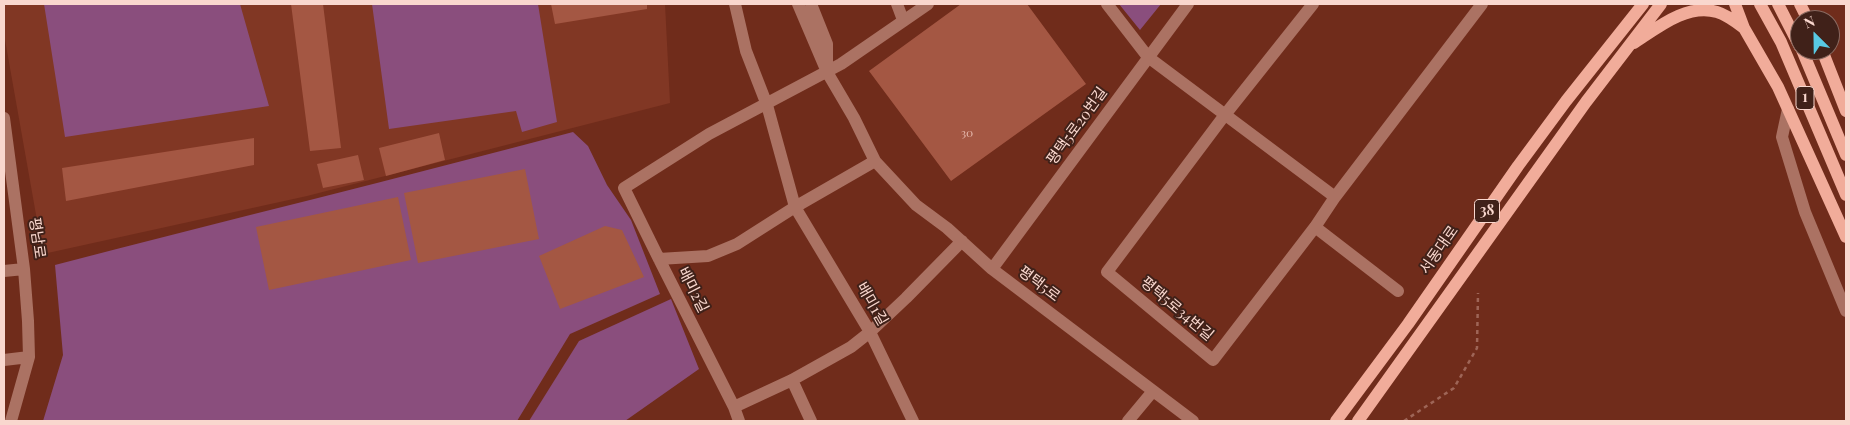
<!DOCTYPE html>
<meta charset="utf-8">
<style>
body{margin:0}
#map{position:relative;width:1850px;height:425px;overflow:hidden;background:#702c1b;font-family:"Playfair Display",serif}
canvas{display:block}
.frame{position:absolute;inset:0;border:5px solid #f9d7ce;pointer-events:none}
.north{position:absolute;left:1790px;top:10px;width:50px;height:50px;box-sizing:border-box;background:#402119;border:1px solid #8a6a61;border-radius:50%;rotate:337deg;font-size:14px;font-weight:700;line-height:20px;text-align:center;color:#f9d7ce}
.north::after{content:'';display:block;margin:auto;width:18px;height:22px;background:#58c9e3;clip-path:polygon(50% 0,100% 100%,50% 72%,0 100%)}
</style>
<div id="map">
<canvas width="1850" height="425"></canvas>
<div class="frame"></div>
<div class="north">N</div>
</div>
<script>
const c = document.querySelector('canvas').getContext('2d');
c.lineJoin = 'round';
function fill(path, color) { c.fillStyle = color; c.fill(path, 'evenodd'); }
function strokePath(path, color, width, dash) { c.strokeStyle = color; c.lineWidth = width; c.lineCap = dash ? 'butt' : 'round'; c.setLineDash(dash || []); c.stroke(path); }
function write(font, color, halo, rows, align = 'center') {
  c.font = font + ' "Playfair Display","Noto Sans KR",serif'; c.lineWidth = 4; c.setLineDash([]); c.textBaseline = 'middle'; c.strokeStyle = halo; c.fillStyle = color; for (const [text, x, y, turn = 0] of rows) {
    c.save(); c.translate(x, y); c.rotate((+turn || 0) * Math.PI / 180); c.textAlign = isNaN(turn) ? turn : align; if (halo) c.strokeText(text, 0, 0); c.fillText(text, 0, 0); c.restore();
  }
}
fill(new Path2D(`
 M4 4H665L670 103 307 196 43 254 4 34Z`), '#813724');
fill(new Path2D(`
 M44 4H240L269 106 65 137Z
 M372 4H538L557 122 522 132 516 111 389 129Z
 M1119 4H1161L1140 30Z
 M573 132 588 146 607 185 631 220 660 294 570 334 517 421H43L63 355 55 265C227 220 401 178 573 132Z
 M671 299 699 369 625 421H529L579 341Z`), '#8a4e7d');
fill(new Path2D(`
 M291 4H323L341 148 310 151Z
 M551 4H647V9L555 24Z
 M961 4H1027L1086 84 951 181 869 71Z
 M439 133 445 160 386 176 379 148Z
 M254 138V165L66 201 62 168Z
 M358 155 364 180 323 188 317 164Z
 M525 169 539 239 418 263 404 193Z
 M398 197 411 260 269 290 256 227Z
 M605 226 622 230 644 277 560 309 539 256Z`), '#a45743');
strokePath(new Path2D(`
 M1404 421 1454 388 1477 348 1478 293`), '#9e6557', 2.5, [4, 4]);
strokePath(new Path2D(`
 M735 4 746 51 767 105 795 207 870 332 913 421
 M798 4 827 72 854 118 875 161 916 205 947 228 992 269 1193 421
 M811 4 827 44V67
 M897 4 903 20
 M1107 4 1148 57 1335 197
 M1313 4 1224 116 1107 272 1213 360 1315 227 1335 197 1482 4
 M1788 109 1782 137 1805 212 1846 311
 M4 118 24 269 28 321 29 357 11 421
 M1315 227 1398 291
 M659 259 708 256 737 244 795 207 875 161
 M992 269 1188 4
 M4 271 24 269
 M4 360 29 357
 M792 380 811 421
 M734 407 792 380 851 347 870 332 906 298 962 241
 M739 421 734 407 659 259 624 188 709 134 841 64 928 4
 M1128 421 1153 391`), '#ab7263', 12);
strokePath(new Path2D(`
 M1735 4 1744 28 1778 87 1846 237
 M1760 4 1781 42 1846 195
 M1778 4 1800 47
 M1800 4 1808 20
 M1634 43C1657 28 1687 3 1717 12 1727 15 1736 22 1744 28
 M1802 50 1846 155
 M1822 50 1846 111
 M1336 421 1408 324 1518 166 1566 101 1643 4
 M1358 421 1586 102 1661 4`), '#f1ac9a', 12);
write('12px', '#e4b7ab', null, [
 ["30",967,133]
]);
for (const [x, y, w] of [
 [1805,98,18],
 [1487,211,25]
]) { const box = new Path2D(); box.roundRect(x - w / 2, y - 11.5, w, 23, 4); c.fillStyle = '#402119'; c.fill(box); strokePath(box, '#f9d7ce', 1); }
write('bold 14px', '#f9d7ce', null, [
 ["1",1805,98],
 ["38",1487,211]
]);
write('15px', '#f9d7ce', '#402119', [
 ["평택5로20번길",1077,126,-54],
 ["평남로",37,238,82],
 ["서동대로",1439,250,-55],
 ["평택5로",1039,284,37],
 ["배미2길",693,290,63],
 ["배미1길",872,304,60],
 ["평택5로34번길",1177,309,40]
]);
</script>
